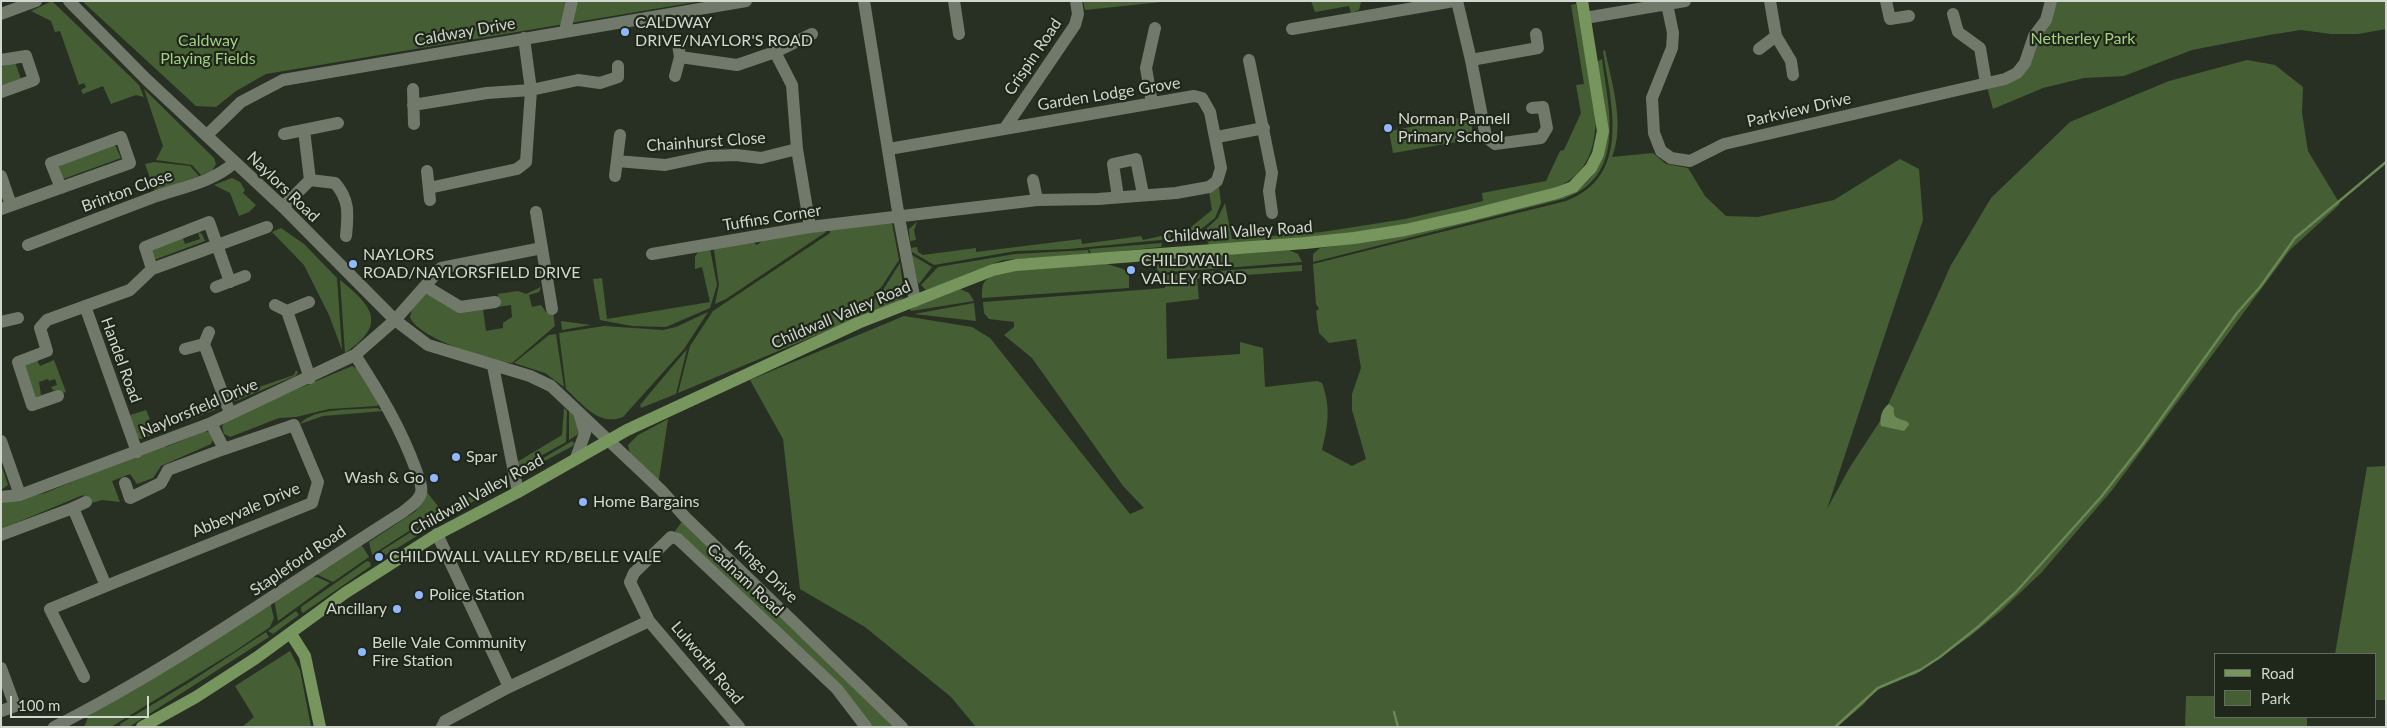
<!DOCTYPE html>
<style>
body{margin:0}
#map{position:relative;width:2387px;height:728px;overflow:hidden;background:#283023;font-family:Lato,sans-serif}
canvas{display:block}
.frame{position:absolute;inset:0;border:2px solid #d1d6ce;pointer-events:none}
.legend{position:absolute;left:2214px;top:653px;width:162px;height:65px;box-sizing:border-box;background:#1f261a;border:1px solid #666c62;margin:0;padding:6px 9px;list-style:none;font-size:15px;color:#d1d6ce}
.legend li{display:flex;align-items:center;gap:10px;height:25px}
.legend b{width:25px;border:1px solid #666c62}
.scale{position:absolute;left:10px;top:696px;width:139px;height:22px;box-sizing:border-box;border:2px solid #d1d6ce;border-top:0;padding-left:6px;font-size:15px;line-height:18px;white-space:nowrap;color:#d1d6ce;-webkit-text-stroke:4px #1f261a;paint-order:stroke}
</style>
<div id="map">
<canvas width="2387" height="728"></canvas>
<div class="frame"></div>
<ul class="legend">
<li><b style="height:6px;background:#76965d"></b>Road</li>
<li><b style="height:14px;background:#465e34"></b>Park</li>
</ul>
<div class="scale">100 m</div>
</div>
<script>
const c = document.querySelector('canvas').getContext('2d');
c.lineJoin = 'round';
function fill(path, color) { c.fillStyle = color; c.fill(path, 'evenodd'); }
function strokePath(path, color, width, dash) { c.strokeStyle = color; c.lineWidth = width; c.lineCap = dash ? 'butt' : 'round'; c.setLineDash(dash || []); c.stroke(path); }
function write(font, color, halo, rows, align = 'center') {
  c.font = font + ' Lato,sans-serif'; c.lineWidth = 4.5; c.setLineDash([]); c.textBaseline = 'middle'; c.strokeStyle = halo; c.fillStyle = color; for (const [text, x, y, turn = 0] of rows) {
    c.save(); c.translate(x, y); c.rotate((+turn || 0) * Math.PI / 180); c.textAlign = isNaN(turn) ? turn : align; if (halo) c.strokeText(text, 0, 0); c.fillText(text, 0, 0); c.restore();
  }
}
fill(new Path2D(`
 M52 1 139 85 144 97 136 95 111 104 103 86 83 94 81 90 86 87 84 83 79 85 60 31 55 32 51 21 31 11Z
 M82 1H702L266 74 236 91 216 107 196 106Z
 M1083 1H1171L1085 10Z
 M1311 1H1361V2L1359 10 1351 13 1349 6 1315 12Z
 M2051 1H2386V29L2358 34H2331L2301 30 2269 35 2192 50 2124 76 2084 78 2043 88 1993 109 1986 83 2018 73Z
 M1576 4 1596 118C1595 142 1591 164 1571 179 1552 194 1519 197 1495 203 1464 210 1434 219 1403 225 1339 238 1274 240 1209 245L1207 241H1204L1205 230 1218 218 1225 203 1232 239 1322 232 1405 219 1483 201 1482 193 1546 181 1560 151 1564 150 1581 113 1576 85 1584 84 1571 5Z
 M1605 50C1612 84 1625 124 1612 157L1653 153 1666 164 1688 168 1705 196 1726 216 1758 217 1834 200 1900 159 1919 169 1923 220 1827 509 1850 467 1882 418 1951 265 1991 198 2070 122 2169 81 2247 60 2275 65 2303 87 2302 113 2308 151 2340 204 2290 250 2113 489 2042 572 2001 611 1969 637 1916 674 1878 687 1863 705 1837 727H976L951 697 865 627 800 589 783 439 750 380 904 316 972 327 990 338 1130 514 1144 508 1123 486 1032 358 1004 335 1014 327V322L989 319 984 313 983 302 1165 288V275L1200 273V278L1197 279 1199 299 1166 303 1167 359 1240 354V342L1263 348 1265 387 1317 381 1322 383C1331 408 1328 425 1322 450L1352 466 1366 459 1352 410V394L1361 368 1356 339 1329 343 1319 333 1316 311 1319 309 1316 304 1313 264 1566 201C1632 176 1611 104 1603 51Z
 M1602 59C1609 111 1627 177 1563 199L1313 262V254L1320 248 1371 241 1579 189C1620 158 1605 105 1597 62Z
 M15 62 21 79 1 86V67Z
 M144 89 214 158 216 164 212 171 201 175 192 165 156 160 163 146Z
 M1470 116 1474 139 1393 153 1389 131Z
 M115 145 121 158 63 179 59 167 61 165Z
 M154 162 190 166 199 176 155 192 145 164Z
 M232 178 240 182 245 190 243 193 256 205 249 212 239 216 230 193 214 185Z
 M1219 187 1221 203 1215 218 1191 237 1069 249 1016 251 934 265 912 252 911 248 917 247 918 252 923 255 976 248V252L1081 239 1082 244 1141 236 1143 240 1170 234 1171 238 1180 236 1212 210 1209 192Z
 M917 222 914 230 916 240 910 241 909 229Z
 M892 223 899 260 882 286 855 319 678 393 690 346 713 311 830 233V229Z
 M281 228 304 244 337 278 342 350 329 315 304 265 272 232Z
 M825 230 826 232 726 299 715 304 719 285 714 250 716 248 753 242 757 245 762 241Z
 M198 232 202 234 205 241 146 263 143 253 183 238 185 244 200 239Z
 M1162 243 1161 247 1091 254 1089 249Z
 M710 249 717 285 710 308 666 327 632 326 600 320 593 279 602 278 607 319 710 302 702 267 695 269V257L698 252Z
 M1088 250 1089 254 1003 260 926 290 921 285 938 267 1015 254Z
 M1289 250 1298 254 1302 262 1158 273 1156 265 1182 258Z
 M912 255 932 267 919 284 917 280Z
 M900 263 904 296 899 301 858 317 883 290Z
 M1107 264 1123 269 1129 273V288L982 298C982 291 981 282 989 278 1010 266 1080 266 1107 264Z
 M1302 265V271L1203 278V272Z
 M340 280C375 308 386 325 345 353Z
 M541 287 539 292 529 295 532 307 541 305 546 312H553L555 326 512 363C490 361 417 338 410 317L412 309 426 293 457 307 499 302 498 294 518 291 526 294ZM511 305 512 317 503 323V328L486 331 483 309Z
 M960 289 969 293 974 301 911 311 909 308Z
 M974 303 976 321 914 314Z
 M708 312 684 349 623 417C598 427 582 403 566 389L559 333 604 326 663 330 676 327Z
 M561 321 591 325 562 330Z
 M556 334 564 387 545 373 514 363 549 335Z
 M687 349 676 394 641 408 640 405Z
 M37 360 40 366 54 360 66 392 60 394 58 390H53L51 387 57 385 55 379 49 381 48 379 39 382 41 395 35 398 22 365Z
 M352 366 359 369 383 401 377 406 329 409 296 417 279 418 230 437 224 434 222 426 229 418Z
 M296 370 298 373 295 376 236 401 231 399 230 397 294 375Z
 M218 401 215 410 186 421 184 414Z
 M377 408 384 411 323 416 300 424C313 407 357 410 377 408Z
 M564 408 567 411 566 442 519 468 517 462 562 435Z
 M569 409 577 419 580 433 569 440Z
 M146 410 150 419 146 421 152 435 141 439 138 438 130 415Z
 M668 419 659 479 658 481 630 454 628 445 638 435Z
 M205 431 209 432 213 440 211 444 161 466 153 478 137 484 130 474 112 481 120 502 102 500 88 504 83 495 1 529V503L45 493 164 444 166 447Z
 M572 441 575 444 571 447 520 474V472Z
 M1 464 8 485 1 490Z
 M2386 466V700H2376V654H2335L2367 467Z
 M490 485 491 491 464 507 460 506 459 503Z
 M426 491 441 510 372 555 369 542 416 511Z
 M450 508 448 517 432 527 429 521Z
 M685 517 902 727H864L860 718 671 537Z
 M427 522 430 528 386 555 381 551Z
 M361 544 369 557 333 582 314 573Z
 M367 561 370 562 371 566 303 613 301 611V607Z
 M309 577H317L330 583 278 621 274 600Z
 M270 602 274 618 270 627 235 651 111 727H84L89 715Z
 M296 611 299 615 273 634 268 631Z
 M266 632 269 637 129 727H121L120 724 190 682Z
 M290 651 300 670 311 727H242L254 717 235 686Z
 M2186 696H2216V717H2307V727H2185Z`), '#465e34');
fill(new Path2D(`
 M1889 404 1894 408C1892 420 1900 418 1908 422L1909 425 1904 431 1881 426C1879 419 1882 408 1889 404Z`), '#698853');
strokePath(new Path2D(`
 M1394 712 1398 727
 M1835 727 1878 688 1920 670 1940 657 1979 626 2016 592 2101 497 2142 445 2237 313 2260 287 2295 238 2386 162`), '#698853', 2.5);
strokePath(new Path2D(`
 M69 1 147 80 283 207 395 320 428 345 530 376 551 386 661 490 685 517 902 727
 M864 1 899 218 915 301
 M954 1 959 34
 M1457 1 1471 60 1486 137 1495 144 1541 138 1547 128 1543 107 1532 108
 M1770 1 1776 36
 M1886 1 1890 19 1909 16
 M1667 4 1673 33 1672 48 1652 98 1654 133 1661 151 1671 158 1690 161 1724 144 2005 79 2017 73 2025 63 2034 36 2046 20 2051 1
 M1 14 36 1
 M1953 14 1958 32 1980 48 1986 83
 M1585 18 1685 1
 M1292 29 1454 1
 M565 31 572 1
 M1759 49 1776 36 1791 61 1793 75
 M775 52 792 85 797 149 810 227
 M680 57 737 65 775 52 812 34
 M1 60 26 56 34 80 1 92
 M1249 60 1272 173 1269 191 1272 213
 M1471 60 1538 48 1536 34
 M675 76 680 57 678 44
 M413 89 414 124
 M1152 103 1146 68 1155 28
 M413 105 487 93 531 90 578 80 600 83 618 77V66
 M1005 128 1075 25 1078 14 1076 1
 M304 130 310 180
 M284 134 338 123
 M207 135 241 102 283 80 746 1
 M1217 137 1264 128
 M617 161 665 165 708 156 736 155 761 158 797 149
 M427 171 430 200
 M1 176 11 205
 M615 176 620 135
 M1033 180 1037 200
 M429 188 517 169 526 162 531 90 524 38
 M1118 197 1113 164 1136 159 1143 194
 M283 207 310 180 335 183C350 200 348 215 346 236
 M1 209 130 163 121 137 51 163 61 188
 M536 212 552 309
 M28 245C70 229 112 213 154 197 182 187 211 183 234 163
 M652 254 810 227 1037 200 1098 199 1176 193 1209 187 1217 181 1221 168 1210 112 1202 98 1194 96 889 149
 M152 269 145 247 209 222 230 282
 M425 286 460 307 495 302
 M216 287 245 276
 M275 305 287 311 309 302
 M85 306 137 452
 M287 311 310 378
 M1 322 18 318
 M204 344 230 413
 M185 349 204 344 209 332
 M493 366 518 492
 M58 396 32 405 18 362 47 351 40 328 47 320 130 290 152 269 267 227
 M1 441 20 495
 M576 458 585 433 580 416
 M125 483 130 498 161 483 168 470 224 449
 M1 497 20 495 211 423 355 355 395 320 441 268 542 248
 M73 508 86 502
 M437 534 509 687
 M1 535 73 508 106 586 312 503 318 482 294 425 224 449 211 423
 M1 668 15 706 1 711
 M84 677 50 609 106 586
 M54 727C177 665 287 585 403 512 409 507 419 501 421 493 423 486 418 477 416 470 401 428 379 392 355 355
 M442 727 445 721 509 687 649 621
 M739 727 649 621 630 582 634 573 671 537 678 539 837 689 866 727`), '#70796a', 12);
strokePath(new Path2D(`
 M291 634 305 656 320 727
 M142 727 196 697 256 658 345 593 436 535 518 492 627 430 858 323 993 270 1016 265 1305 243 1354 238 1405 230 1467 216 1557 193 1573 187 1591 168 1598 154 1603 131 1582 1`), '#76965d', 12);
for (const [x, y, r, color] of [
 [625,32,5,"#93b7fd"],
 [1388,128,5,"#93b7fd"],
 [353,264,5,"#93b7fd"],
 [1131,270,5,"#93b7fd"],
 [456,457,5,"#93b7fd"],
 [434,478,5,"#93b7fd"],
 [583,502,5,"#93b7fd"],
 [379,557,5,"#93b7fd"],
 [419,595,5,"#93b7fd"],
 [397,609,5,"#93b7fd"],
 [362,652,5,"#93b7fd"]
]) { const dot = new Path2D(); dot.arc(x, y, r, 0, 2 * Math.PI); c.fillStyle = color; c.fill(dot); strokePath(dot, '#1f261a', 2); }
write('16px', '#d1d6ce', '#1f261a', [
 ["CALDWAY",635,23],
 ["DRIVE/NAYLOR'S ROAD",635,41],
 ["Norman Pannell",1398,119],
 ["Primary School",1398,137],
 ["NAYLORS",363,255],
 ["ROAD/NAYLORSFIELD DRIVE",363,273],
 ["CHILDWALL",1141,261],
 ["VALLEY ROAD",1141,279],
 ["Spar",466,457],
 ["Wash & Go",424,478,"right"],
 ["Home Bargains",593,502],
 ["CHILDWALL VALLEY RD/BELLE VALE",389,557],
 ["Police Station",429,595],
 ["Ancillary",387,609,"right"],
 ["Belle Vale Community",372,643],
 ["Fire Station",372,661]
], 'left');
write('16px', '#d1d6ce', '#1f261a', [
 ["Caldway Drive",465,32,-10],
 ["Crispin Road",1033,57,-56],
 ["Garden Lodge Grove",1109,94,-9],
 ["Parkview Drive",1799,110,-13],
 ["Chainhurst Close",706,142,-4],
 ["Naylors Road",283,187,44],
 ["Brinton Close",127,191,-20],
 ["Tuffins Corner",772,218,-9],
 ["Childwall Valley Road",1238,232,-4],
 ["Childwall Valley Road",841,315,-23],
 ["Handel Road",121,360,70],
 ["Naylorsfield Drive",199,408,-23],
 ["Childwall Valley Road",477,495,-29],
 ["Abbeyvale Drive",246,510,-23],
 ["Stapleford Road",298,561,-34],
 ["Kings Drive",766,572,44],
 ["Cadnam Road",745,580,43],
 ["Lulworth Road",707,663,50]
]);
write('16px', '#a3d083', '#1f261a', [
 ["Netherley Park",2083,39],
 ["Caldway",208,41],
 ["Playing Fields",208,59]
]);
</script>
